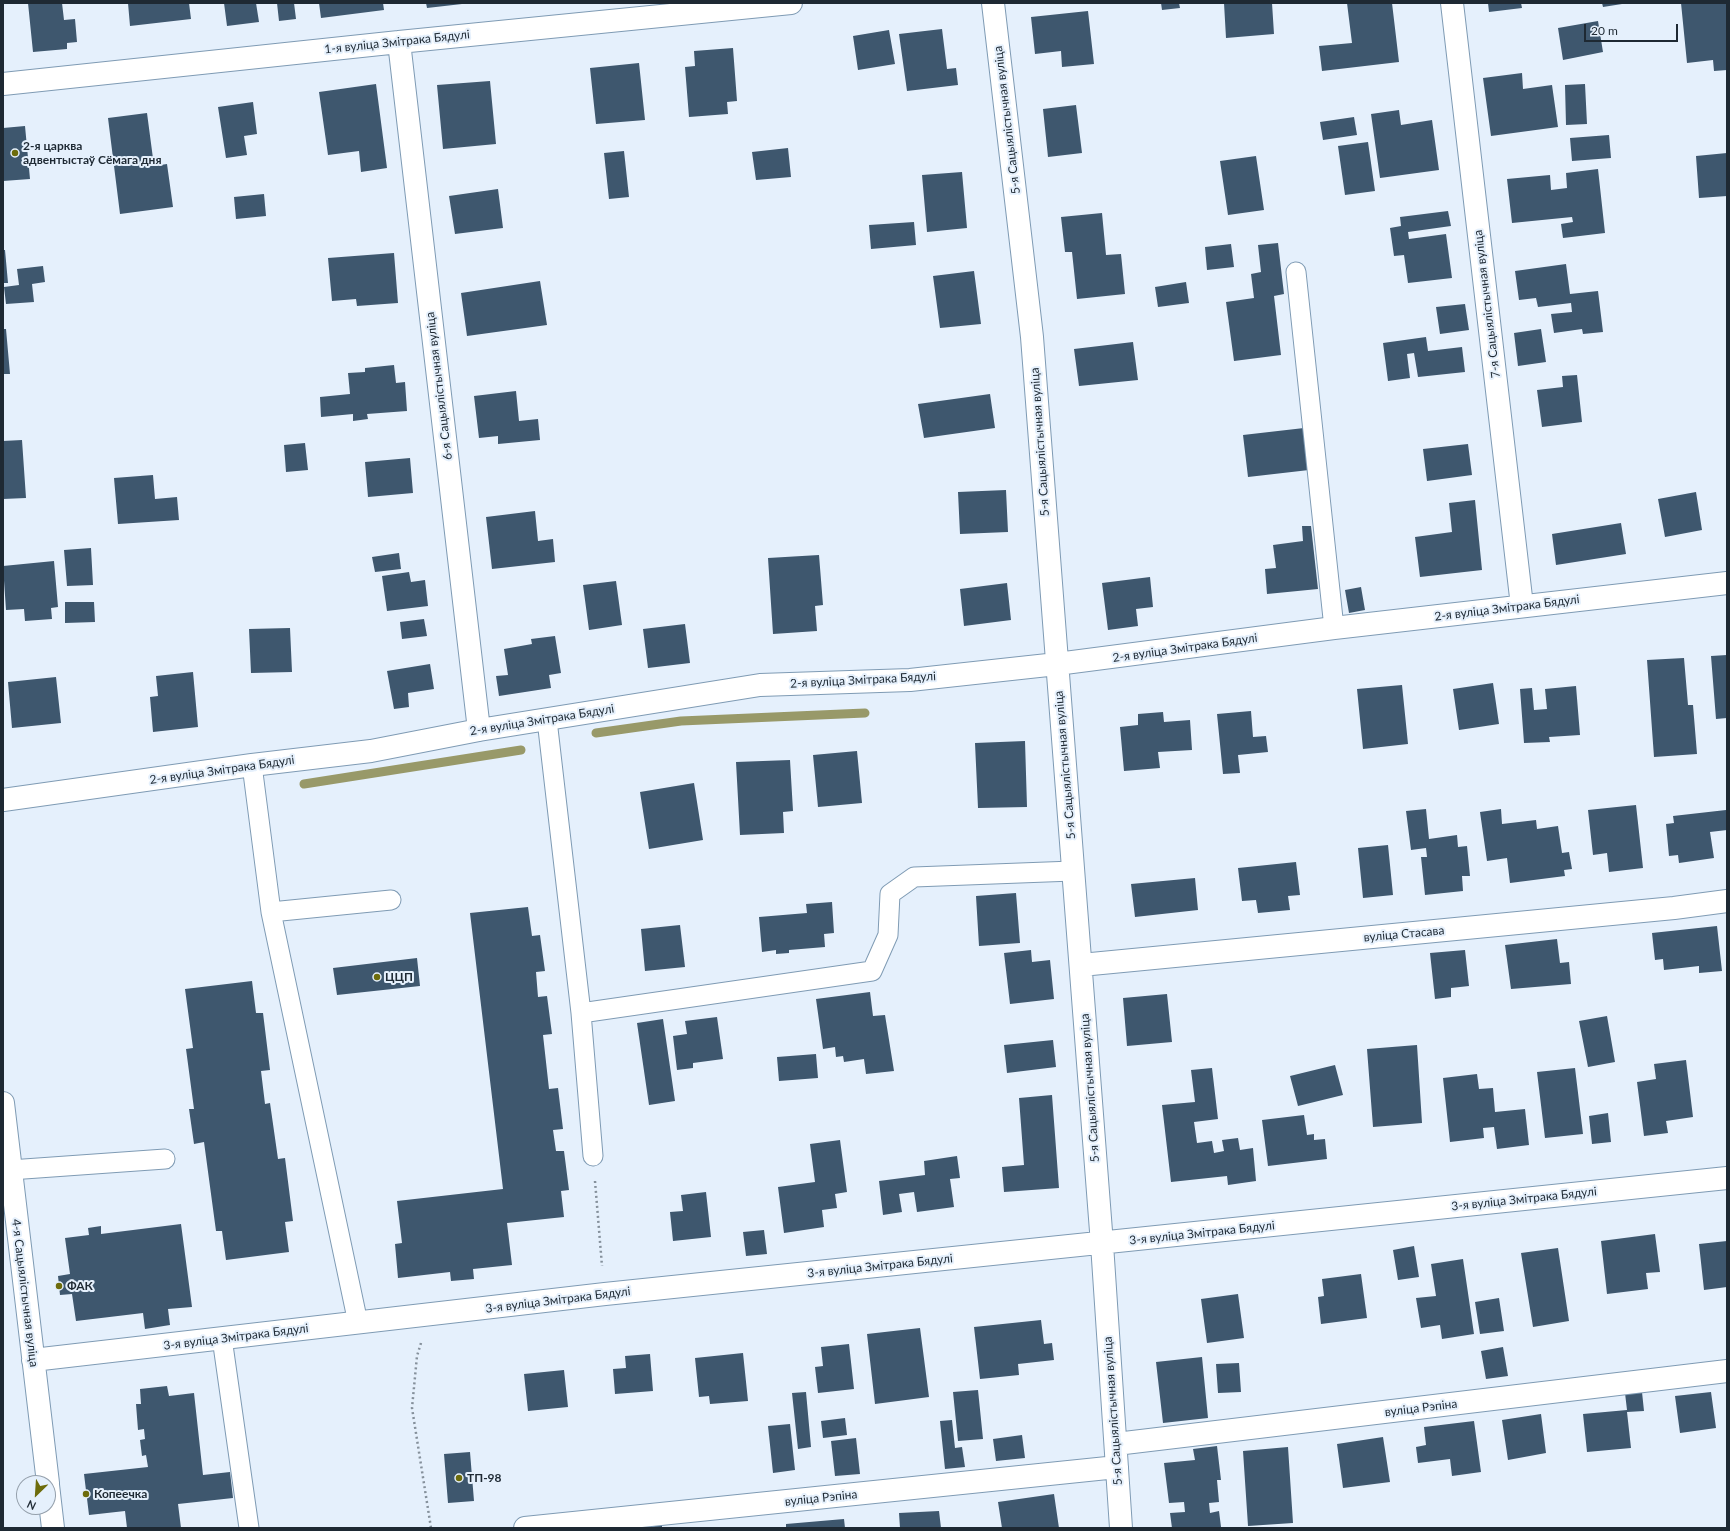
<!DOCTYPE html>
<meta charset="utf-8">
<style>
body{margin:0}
#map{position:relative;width:1730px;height:1531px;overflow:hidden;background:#e5f0fc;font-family:Lato,sans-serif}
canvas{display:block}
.frame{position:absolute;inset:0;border:4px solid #1e2933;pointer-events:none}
.north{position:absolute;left:16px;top:1475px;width:40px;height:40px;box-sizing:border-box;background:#e5f0fc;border:1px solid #95a0ac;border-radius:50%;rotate:205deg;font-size:11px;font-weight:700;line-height:16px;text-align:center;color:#1e2933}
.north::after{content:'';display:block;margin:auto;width:14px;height:18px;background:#6d6c0c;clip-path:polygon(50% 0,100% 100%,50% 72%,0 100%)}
.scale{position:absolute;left:1584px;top:24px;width:94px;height:18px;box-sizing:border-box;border:2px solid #1e2933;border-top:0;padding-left:5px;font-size:12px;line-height:14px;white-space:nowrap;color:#1e2933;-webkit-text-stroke:3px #e5f0fc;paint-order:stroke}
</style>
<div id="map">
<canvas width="1730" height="1531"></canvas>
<div class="frame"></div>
<div class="north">N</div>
<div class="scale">20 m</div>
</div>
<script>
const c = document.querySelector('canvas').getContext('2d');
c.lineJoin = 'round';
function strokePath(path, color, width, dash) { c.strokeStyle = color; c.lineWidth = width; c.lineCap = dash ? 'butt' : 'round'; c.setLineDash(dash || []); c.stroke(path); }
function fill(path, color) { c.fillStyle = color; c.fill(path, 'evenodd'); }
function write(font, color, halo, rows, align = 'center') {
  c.font = font + ' Lato,sans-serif'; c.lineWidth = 4; c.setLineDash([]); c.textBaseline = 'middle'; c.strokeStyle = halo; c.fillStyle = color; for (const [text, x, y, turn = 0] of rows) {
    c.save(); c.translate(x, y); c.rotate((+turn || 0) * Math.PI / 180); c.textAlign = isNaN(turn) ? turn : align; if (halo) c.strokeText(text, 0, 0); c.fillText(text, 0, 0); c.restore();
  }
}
strokePath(new Path2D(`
 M596 733 681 721 865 713
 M304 784 521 750`), '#989969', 9);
fill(new Path2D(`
 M28 3H62L64 20 75 19 77 42 67 43V49L33 52Z
 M128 3H189L191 19 130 26Z
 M224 3H256L259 22 227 26Z
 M277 3H294L296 19 279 21Z
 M319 3H383L384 10 321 18Z
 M426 3H462V4L427 8Z
 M1161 3H1179L1180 8 1162 10Z
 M1224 3H1272L1274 34 1226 38Z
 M1347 3H1392L1399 62 1322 71 1319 46 1352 43Z
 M1488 3H1521L1522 8 1489 12Z
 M1602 3H1622V4L1603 7Z
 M1681 3H1727V70L1714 71 1713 60 1687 63Z
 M1088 11 1094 64 1062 67 1061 51 1035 54 1031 17Z
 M1598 21 1603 52 1563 60 1558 28Z
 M942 29 947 69 956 68 958 85 907 91 899 34Z
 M889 30 895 64 858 70 853 36Z
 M733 48 737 101 727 102 728 114 689 117 685 67 695 66 694 51Z
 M639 63 645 120 596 124 590 68Z
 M1522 73 1523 89 1552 85 1558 127 1491 136 1483 78Z
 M490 81 496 144 443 149 437 85Z
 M376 84 387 168 361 172 359 151 328 155 319 92Z
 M1585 84 1587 124 1566 125 1565 85Z
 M253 102 257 134 244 136 247 155 226 158 218 107Z
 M1076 105 1082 153 1048 157 1043 109Z
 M1399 110 1401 125 1432 120 1439 170 1380 178 1371 114Z
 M147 113 154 166 167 164 173 207 120 214 108 118Z
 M1354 117 1357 135 1323 140 1320 122Z
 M25 126 30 179 3 181V128Z
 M1609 135 1611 158 1572 161 1570 138Z
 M1368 142 1375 191 1345 195 1338 146Z
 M788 148 791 177 756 180 752 152Z
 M624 151 629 197 609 199 604 153Z
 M1727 153V196L1699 198 1696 156Z
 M1256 156 1264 210 1228 215 1220 161Z
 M1598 169 1605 233 1563 238 1561 224 1573 222 1572 217 1512 223 1507 179 1550 175 1551 190 1567 188 1566 173Z
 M962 172 967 228 927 232 922 175Z
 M498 189 503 228 455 234 449 196Z
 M264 194 266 216 236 219 234 197Z
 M1448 211 1451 226 1408 232 1409 239 1446 234 1452 278 1408 283 1404 255 1394 256 1390 228 1401 226 1400 217Z
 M1102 213 1106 255 1121 254 1125 294 1077 299 1072 252H1065L1061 217Z
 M914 222 916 245 871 249 869 225Z
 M1278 243 1284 294 1274 296 1281 355 1234 361 1226 302 1254 298 1251 274 1261 272 1258 245Z
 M1231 244 1234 267 1207 270 1205 247Z
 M3 250H5L8 283H3Z
 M394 253 398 303 357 306 356 299 332 301 328 258Z
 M1566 264 1570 294 1598 291 1603 332 1583 334 1582 329 1554 333 1551 314 1572 312 1571 303 1538 307 1536 298 1519 300 1515 271Z
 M43 266 45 282 32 284 34 302 6 304 4 287 19 285 17 269Z
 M974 271 981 324 940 328 933 276Z
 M540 281 547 325 467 336 461 293Z
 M1186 282 1189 303 1158 307 1155 287Z
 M1465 304 1469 330 1440 334 1436 307Z
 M3 329H6L10 374H3Z
 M1541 329 1546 362 1518 366 1514 333Z
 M1426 337 1428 351 1462 347 1465 372 1418 377 1414 353 1407 354 1410 378 1388 381 1383 343Z
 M1133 342 1138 380 1079 386 1074 349Z
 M394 365 396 383 405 382 407 411 367 414 368 419 353 421V414L321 417 320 397 350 394 348 373 365 372V368Z
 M1577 375 1582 422 1542 427 1537 390 1563 387 1562 376Z
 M516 391 519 421 538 419 540 440 498 444V436L479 438 474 396Z
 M990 394 995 428 924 438 918 404Z
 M1304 428 1309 470 1248 477 1243 435Z
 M22 440 26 498 3 499V441Z
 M305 443 308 470 286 472 284 445Z
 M1468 444 1472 475 1427 481 1423 449Z
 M410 458 413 493 368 497 365 462Z
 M153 475 155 499 177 497 179 520 118 524 114 478Z
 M1006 490 1008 532 960 534 958 492Z
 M1696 492 1702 530 1665 537 1658 499Z
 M1475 500 1482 570 1420 577 1415 537 1452 532 1449 503Z
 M535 511 538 541 553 539 555 562 492 569 486 517Z
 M1621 523 1626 554 1556 565 1552 534Z
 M1302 526H1311L1318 589 1267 594 1265 569 1276 568 1273 545 1303 541Z
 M91 548 93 585 67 586 64 550Z
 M399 553 401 569 375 572 372 557Z
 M819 555 823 605 815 606 817 631 773 634 768 558Z
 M54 561 58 607 51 608 52 619 25 621 24 609 6 610 3 566Z
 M409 572 411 582 425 580 428 606 387 611 382 576Z
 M1150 577 1153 607 1136 609 1138 626 1108 630 1102 583Z
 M616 581 622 625 589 630 583 585Z
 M1007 583 1011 620 964 626 960 589Z
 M1361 587 1365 610 1349 613 1345 590Z
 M65 602H94L95 622 65 623Z
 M424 619 427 636 402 639 400 622Z
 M685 624 690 663 648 668 643 629Z
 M290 628 292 672 251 673 249 629Z
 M555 636 561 673 549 675 551 688 499 696 496 676 508 675 504 649 532 644 531 639Z
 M1727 655V718L1716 719 1711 656Z
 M1684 658 1688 705H1693L1697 754 1654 757 1647 660Z
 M430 664 434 689 408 693 409 707 394 709 387 671Z
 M193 672 198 727 153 732 150 697 158 696 156 676Z
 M56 677 61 723 12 728 8 682Z
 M1493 683 1499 724 1459 730 1453 689Z
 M1402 685 1408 744 1363 749 1357 689Z
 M1576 686 1580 735 1549 737 1550 742 1524 743 1520 689 1532 688 1534 710 1547 709 1545 689Z
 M1251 711 1253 737 1266 736 1268 752 1238 755 1240 773 1223 774 1217 714Z
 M1163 712 1164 722 1190 720 1192 750 1158 752 1160 768 1124 771 1120 727 1138 725V714Z
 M1025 741 1027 807 978 808 975 743Z
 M857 751 862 803 818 807 813 755Z
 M790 760 793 811 783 812 784 833 740 835 736 762Z
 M694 783 703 840 649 849 640 792Z
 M1636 805 1643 868 1609 872 1607 853 1593 855 1588 810Z
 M1426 809 1429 839 1457 835 1458 847 1467 846 1470 876H1462L1463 891 1425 895 1421 857H1427L1426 848 1411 850 1406 811Z
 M1501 809 1502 824 1536 820 1537 829 1558 826 1562 853 1569 852 1572 869 1564 870 1565 876 1510 883 1507 858 1487 861 1480 812Z
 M1726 810 1727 830 1710 832 1714 858 1679 863 1678 855 1669 856 1666 824 1674 823 1673 816Z
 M1388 845 1393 895 1363 898 1358 848Z
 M1296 862 1300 895 1288 896 1290 910 1258 913 1256 900 1242 901 1238 868Z
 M1195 878 1198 910 1135 917 1131 884Z
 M1016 893 1020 943 979 946 976 896Z
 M832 902 834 933 824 934 825 947 789 950V953L776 954V950L762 952 759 917 807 913 806 904Z
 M528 907 532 936 540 935 545 971 536 972 538 997 547 996 552 1034 543 1035 549 1089 558 1088 563 1129 553 1130 556 1151H564L569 1190 561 1191 564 1217 507 1223 512 1265 473 1269 474 1279 451 1281 450 1272 398 1278 395 1244 402 1243 397 1201 503 1189 470 913Z
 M680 925 685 967 645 971 641 929Z
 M1717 926 1722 971 1699 973V966L1664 970 1663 959 1655 960 1652 933Z
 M1557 939 1560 963 1569 962 1571 984 1511 989 1505 945Z
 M1031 950 1032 962 1050 960 1054 999 1010 1004 1004 953Z
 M1465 950 1469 986 1451 988V997L1435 999 1430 953Z
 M417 958 420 986 337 995 333 968Z
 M252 981 256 1013H263L270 1070 261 1071 265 1104 270 1103 278 1159 285 1158 293 1221 285 1222 289 1252 226 1260 222 1231H216L204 1142 194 1144 189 1109H194L186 1049 193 1048 185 989Z
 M870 992 873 1016 885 1015 894 1071 866 1074 864 1059 844 1062 843 1056 836 1057 835 1047 823 1049 816 999Z
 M1167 994 1172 1042 1127 1046 1123 998Z
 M1607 1016 1615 1062 1588 1067 1579 1021Z
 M717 1017 723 1059 693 1063V1068L677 1070 673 1036 687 1034 685 1021Z
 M663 1019 675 1101 649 1105 637 1023Z
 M1053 1040 1056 1067 1007 1073 1004 1045Z
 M1417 1045 1422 1123 1373 1127 1367 1049Z
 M816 1054 818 1078 779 1081 777 1057Z
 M1686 1060 1693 1117 1666 1121 1668 1133 1644 1136 1637 1082 1656 1079 1654 1064Z
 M1335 1065 1343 1095 1298 1106 1290 1076Z
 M1212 1068 1218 1119 1194 1122 1197 1143 1212 1141 1214 1153 1224 1151 1222 1140 1238 1138 1240 1150 1253 1148 1256 1181 1228 1185 1227 1176 1171 1182 1162 1105 1195 1102 1191 1070Z
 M1575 1068 1583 1134 1545 1138 1537 1072Z
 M1477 1074 1479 1089 1493 1088 1495 1112 1525 1109 1529 1145 1497 1149 1494 1127 1483 1128 1484 1138 1450 1142 1443 1078Z
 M1052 1095 1059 1188 1004 1192 1002 1167 1024 1165 1019 1098Z
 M1608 1113 1611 1142 1592 1144 1589 1116Z
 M1304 1115 1307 1135 1314 1134V1140L1325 1139 1327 1159 1268 1166 1262 1120Z
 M840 1140 847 1192 835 1194 837 1208 822 1210 824 1227 784 1233 778 1187 815 1182 810 1144Z
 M957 1156 960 1178 950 1179 954 1207 917 1212 914 1192 899 1194 902 1212 883 1215 879 1181 925 1175 924 1161Z
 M706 1192 711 1237 673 1241 670 1212 683 1211 681 1195Z
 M181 1224 192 1307 168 1309 170 1325 145 1329 143 1313 76 1321 72 1294 60 1295 58 1276 70 1274 65 1238 89 1235 88 1228 101 1226V1234Z
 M764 1230 767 1254 746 1256 743 1232Z
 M1655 1234 1660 1272 1646 1273 1648 1289 1607 1294 1601 1241Z
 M1727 1241V1287L1704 1290 1699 1244Z
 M1414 1246 1419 1277 1398 1280 1393 1250Z
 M1558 1248 1569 1321 1533 1327 1521 1253Z
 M1463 1259 1474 1334 1442 1339 1440 1325 1421 1328 1416 1298 1436 1296 1431 1264Z
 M1361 1274 1367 1318 1321 1324 1318 1297 1324 1296 1322 1279Z
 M1238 1294 1244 1338 1207 1343 1201 1299Z
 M1499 1298 1504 1331 1480 1334 1475 1302Z
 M1041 1320 1044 1344 1052 1343 1054 1360 1018 1364 1019 1375 980 1379 974 1327Z
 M920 1328 929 1397 875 1404 867 1334Z
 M849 1344 854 1389 818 1393 815 1367 823 1366 821 1347Z
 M1503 1347 1508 1376 1486 1379 1481 1351Z
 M743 1353 748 1401 710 1404 709 1396 699 1397 695 1358Z
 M650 1354 653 1391 615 1394 613 1369 626 1368 625 1356Z
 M1202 1357 1208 1418 1163 1423 1156 1362Z
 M1239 1363 1241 1392 1218 1393 1216 1364Z
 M564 1370 568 1407 528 1411 524 1374Z
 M167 1386 169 1396 194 1393 203 1475 230 1472 233 1498 178 1504 181 1528H127L125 1511 89 1515 84 1474 148 1467 146 1455 142 1456 140 1440 145 1439 144 1429 138 1430 136 1404H141L140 1389Z
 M978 1390 983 1439 958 1441 953 1392Z
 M806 1392 811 1447 798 1449 792 1393Z
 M1642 1392 1644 1411 1627 1412 1631 1448 1587 1452 1583 1414 1627 1410 1625 1393Z
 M1711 1392 1716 1428 1680 1433 1675 1396Z
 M1541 1414 1546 1453 1508 1460 1502 1420Z
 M845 1418 847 1435 823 1438 821 1421Z
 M952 1420 955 1448 962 1447 965 1467 945 1469 940 1421Z
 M1474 1421 1481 1472 1452 1476 1450 1459 1418 1463 1416 1447 1426 1445 1424 1427Z
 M790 1424 795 1470 773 1473 768 1426Z
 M1022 1435 1025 1458 996 1461 993 1439Z
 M1383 1437 1390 1482 1343 1488 1337 1444Z
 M856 1438 860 1474 835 1476 831 1441Z
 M1217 1446 1221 1480H1217L1219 1502 1209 1503 1210 1513 1219 1511 1221 1527 1172 1528 1170 1513 1185 1512 1184 1502 1169 1503 1164 1463 1195 1460 1193 1449Z
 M1288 1447 1293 1523 1248 1526 1243 1451Z
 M470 1452 474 1501 448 1503 444 1454Z
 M1054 1494 1059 1528H1002L998 1502Z
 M939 1511 941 1528H900L899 1513Z
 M844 1519 845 1528H786V1524Z
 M662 1525V1528H649V1527Z`), '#3e576e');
const lane = new Path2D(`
 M1296 272 1334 628
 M547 720 581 1013 593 1156
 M252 765 271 912 358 1323
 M271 912 391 900
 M581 1013 872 971 888 935 890 894 914 877 1073 871
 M10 1170 165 1159
 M222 1338 249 1528`);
const street = new Path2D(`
 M993 3 1032 337 1102 1244 1121 1528
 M1452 3 1522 606
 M399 42 479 730
 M3 84 399 42 791 3
 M3 800 252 765 371 751 479 730 760 685 910 680 1057 664 1334 628 1727 583
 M1081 965 1674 908 1727 901
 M3 1103 48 1483
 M33 1360 605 1294 1727 1178
 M1116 1444 1727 1371
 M48 1485 53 1528
 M525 1528 1117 1467`);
strokePath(lane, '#7f9bb4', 21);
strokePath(street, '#7f9bb4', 24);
strokePath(new Path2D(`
 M595 1181 602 1266
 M421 1343 417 1356 412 1408 431 1528`), '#85909b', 2.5, [2, 3]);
strokePath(lane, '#fff', 19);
strokePath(street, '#fff', 22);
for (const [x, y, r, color] of [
 [15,153,4,"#6d6c0c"],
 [377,977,4,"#6d6c0c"],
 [59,1286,4,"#6d6c0c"],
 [459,1478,4,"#6d6c0c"],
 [86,1494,4,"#6d6c0c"]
]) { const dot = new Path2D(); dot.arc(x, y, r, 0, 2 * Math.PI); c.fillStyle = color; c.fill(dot); strokePath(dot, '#e5f0fc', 1.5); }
write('12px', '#1e2933', '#e5f0fc', [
 ["1-я вуліца Змітрака Бядулі",397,42,-6],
 ["5-я Сацыялістычная вуліца",1007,120,-97],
 ["7-я Сацыялістычная вуліца",1487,304,-97],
 ["6-я Сацыялістычная вуліца",439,386,-97],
 ["5-я Сацыялістычная вуліца",1040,442,-94],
 ["2-я вуліца Змітрака Бядулі",1507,608,-7],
 ["2-я вуліца Змітрака Бядулі",1185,648,-8],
 ["2-я вуліца Змітрака Бядулі",863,680,-3],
 ["2-я вуліца Змітрака Бядулі",542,720,-9],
 ["5-я Сацыялістычная вуліца",1065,765,-95],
 ["2-я вуліца Змітрака Бядулі",222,770,-8],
 ["вуліца Стасава",1404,934,-5],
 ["5-я Сацыялістычная вуліца",1090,1088,-94],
 ["3-я вуліца Змітрака Бядулі",1524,1199,-6],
 ["3-я вуліца Змітрака Бядулі",1202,1233,-6],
 ["3-я вуліца Змітрака Бядулі",880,1266,-6],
 ["4-я Сацыялістычная вуліца",25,1293,83],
 ["3-я вуліца Змітрака Бядулі",558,1300,-7],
 ["3-я вуліца Змітрака Бядулі",236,1337,-7],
 ["вуліца Рэпіна",1421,1408,-7],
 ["5-я Сацыялістычная вуліца",1113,1411,-94],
 ["вуліца Рэпіна",821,1498,-6]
]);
write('bold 12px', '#1e2933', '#e5f0fc', [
 ["2-я царква",23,146],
 ["адвентыстаў Сёмага дня",23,160],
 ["ЦЦП",385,977],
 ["ФАК",67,1286],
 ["ТП-98",467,1478],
 ["Копеечка",94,1494]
], 'left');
</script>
